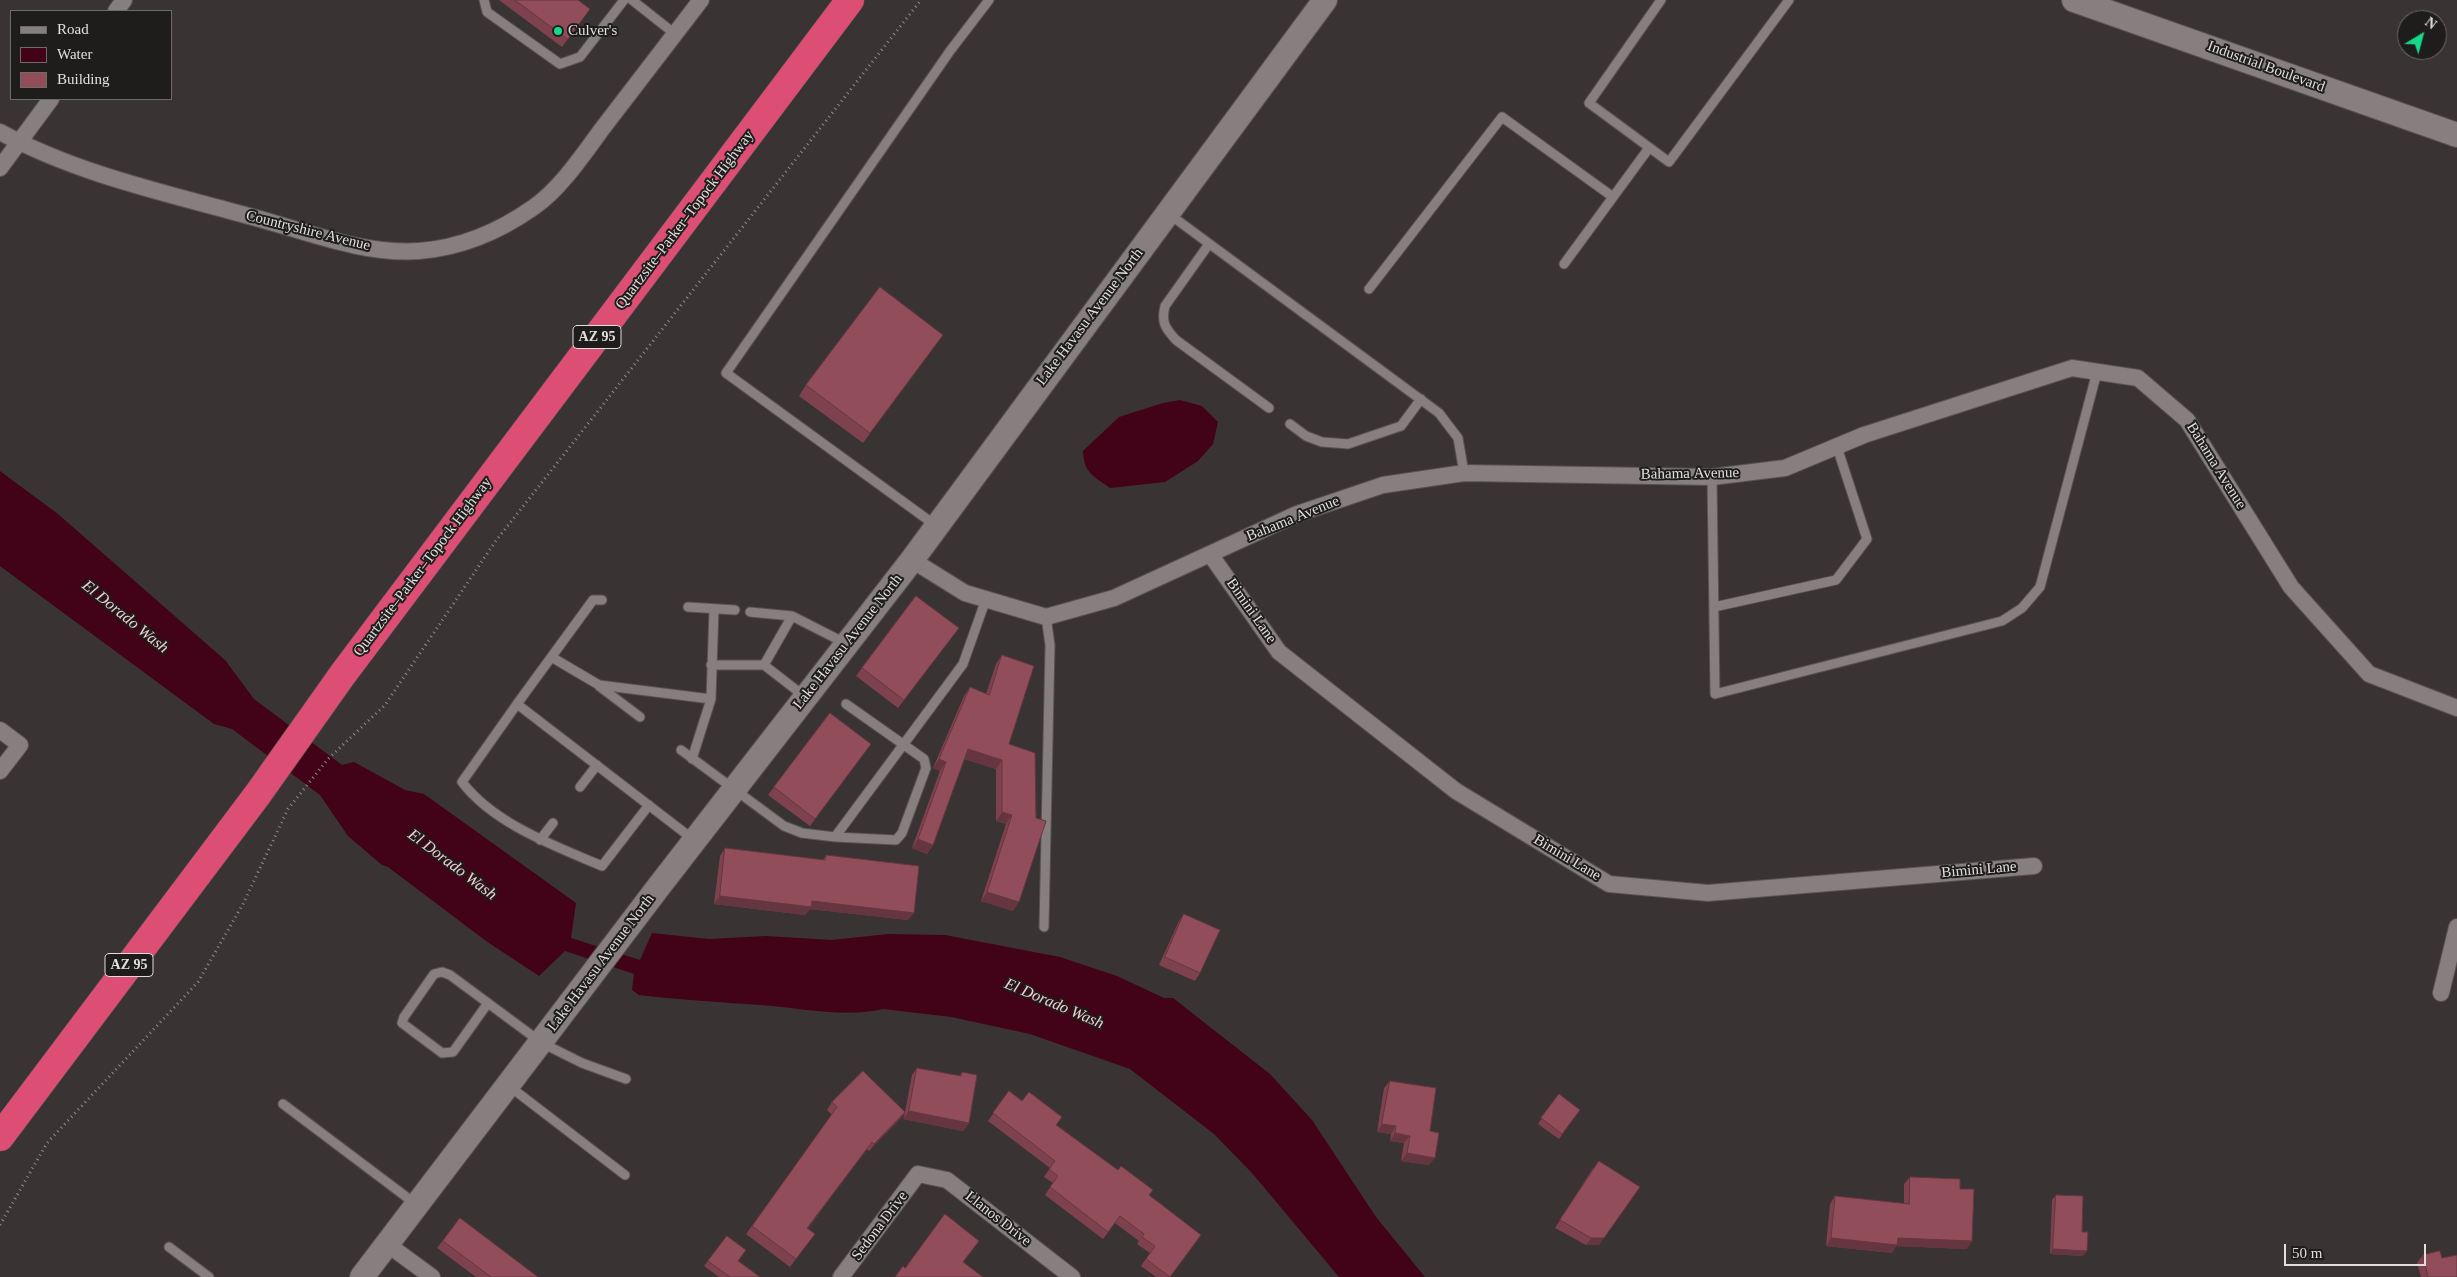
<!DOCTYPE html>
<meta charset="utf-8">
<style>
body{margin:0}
#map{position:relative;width:2457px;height:1277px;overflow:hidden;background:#3a3334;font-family:"Times New Roman",serif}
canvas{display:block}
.legend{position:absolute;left:10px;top:10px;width:162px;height:90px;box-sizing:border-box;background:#1f1c1c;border:1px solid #6d6a6a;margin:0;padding:6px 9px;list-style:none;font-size:15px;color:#e2dede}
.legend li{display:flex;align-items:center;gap:10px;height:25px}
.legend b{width:25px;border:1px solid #6d6a6a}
.north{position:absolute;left:2397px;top:10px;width:50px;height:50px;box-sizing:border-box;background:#1f1c1c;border:1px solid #6d6a6a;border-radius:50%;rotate:37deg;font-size:14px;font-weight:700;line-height:20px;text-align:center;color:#e2dede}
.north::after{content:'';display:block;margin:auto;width:18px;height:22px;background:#15d989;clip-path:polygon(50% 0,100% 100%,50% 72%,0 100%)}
.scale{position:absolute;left:2284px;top:1244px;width:142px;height:22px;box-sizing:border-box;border:2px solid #e2dede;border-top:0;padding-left:6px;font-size:15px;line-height:18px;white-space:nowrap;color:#e2dede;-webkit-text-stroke:4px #1f1c1c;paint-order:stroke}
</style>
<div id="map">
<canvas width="2457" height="1277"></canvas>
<ul class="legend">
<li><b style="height:6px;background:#867e7f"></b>Road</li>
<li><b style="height:14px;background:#420218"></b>Water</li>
<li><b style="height:14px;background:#924d5b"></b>Building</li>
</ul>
<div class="north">N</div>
<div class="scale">50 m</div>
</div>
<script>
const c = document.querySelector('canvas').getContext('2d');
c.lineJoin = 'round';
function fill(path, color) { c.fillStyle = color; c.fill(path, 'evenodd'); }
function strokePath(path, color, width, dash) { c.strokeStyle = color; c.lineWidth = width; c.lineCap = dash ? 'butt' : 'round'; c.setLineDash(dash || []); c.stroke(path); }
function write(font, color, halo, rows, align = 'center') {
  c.font = font + ' "Times New Roman",serif'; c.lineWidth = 4; c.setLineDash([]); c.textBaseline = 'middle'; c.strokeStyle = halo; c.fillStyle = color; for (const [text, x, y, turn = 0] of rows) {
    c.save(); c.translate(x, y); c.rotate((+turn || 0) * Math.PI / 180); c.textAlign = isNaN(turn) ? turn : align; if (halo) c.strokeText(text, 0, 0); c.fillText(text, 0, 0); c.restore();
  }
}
fill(new Path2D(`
 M1180 400 1202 406 1218 422 1213 444 1198 461 1165 482 1110 488C1093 476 1084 473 1083 451L1119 417 1163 403Z
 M0 471 58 514 225 660 254 699 342 765 354 762 405 790 424 794 576 903 571 938 640 960 652 933 709 939 766 936 832 940 888 934 945 935 1060 957 1117 976 1164 998H1173L1270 1074 1312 1120 1376 1217 1425 1277H1339L1252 1173 1214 1134 1130 1069 1030 1034 951 1017 883 1009C847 1018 799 1008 761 1005 720 1002 680 1000 639 995L632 990 634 974 565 951 539 976 486 941 388 867 382 865 348 836 320 795 232 729 214 724 0 566Z`), '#420218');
const lane = new Path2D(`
 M484 0 487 12 560 64 580 57 624 0
 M632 0 675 34
 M1661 0 1589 103 1669 162 1789 0
 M1169 214 1439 413 1458 438 1464 473
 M1209 244 1165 306C1161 322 1165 328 1176 340L1269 408
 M1564 264 1649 148
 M1369 289 1502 117 1613 197
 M1290 424 1306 436 1322 442 1348 444 1401 426 1421 399
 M1712 477 1715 694 2002 621 2022 608 2040 587 2097 372
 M935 525 726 373 950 51 989 0
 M688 607 735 610
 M1714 607 1836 580 1867 539 1837 447
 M750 612 792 616 847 644
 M792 616 764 665 804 696
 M553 658 599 685 711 699
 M711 665H764
 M599 686 640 717
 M517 704 593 600H602
 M681 750 784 826 802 833 835 837 963 664 986 599
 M692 759 711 699 714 609
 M580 787 597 765
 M649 805 602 866C555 846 494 824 462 782L517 704 694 840
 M835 837 896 840 902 833 926 768 924 759 846 704
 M540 840 553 823
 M1044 927 1050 645 1046 617
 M488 1003 453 1052 442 1053 402 1023 404 1017 434 974 442 972 450 975 542 1043 582 1063 626 1079
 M509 1086 625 1175
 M283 1104 417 1205
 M169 1247 209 1277`);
const street = new Path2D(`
 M116 11 124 0
 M0 132C79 175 170 194 256 218 308 232 364 255 419 251 460 248 500 231 534 207 560 189 583 155 602 129 635 86 668 43 701 0
 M0 168 51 99
 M1210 554 1279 652 1456 791 1609 884 1708 893 2034 866
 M912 560 965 593 1046 617 1114 598 1297 514 1383 485 1464 473 1712 477 1785 468 1864 435 2072 368 2138 378 2187 420 2291 587 2369 674 2457 708
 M0 730 20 745 0 771
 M2441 993 2457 927
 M387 1244 432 1277
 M841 1277 918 1174 947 1180 1072 1277`);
const secondary = new Path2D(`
 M2074 0 2457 135
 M362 1277 660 885 912 560 1325 0`);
const highway = new Path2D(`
 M0 1137 258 794 343 674 850 0`);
strokePath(lane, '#575252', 11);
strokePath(street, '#575252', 18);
strokePath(secondary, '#575252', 26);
strokePath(highway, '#575252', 29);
strokePath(new Path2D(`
 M0 1225 47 1143 198 982 243 904 288 809 328 759 385 705 495 542 921 0`), '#928c8d', 3, [1, 4]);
strokePath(lane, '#867e7f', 9);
strokePath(street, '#867e7f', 16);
strokePath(secondary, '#867e7f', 24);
strokePath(highway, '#dd4e74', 28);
fill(new Path2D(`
 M499 0H578L590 9 562 47Z
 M943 335 863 443 799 396 806 385Z
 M953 635 898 708 856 676 862 668Z
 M1002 655 1009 744 1035 753 1013 911 981 901 1006 824 996 821V769L964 759 933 845 927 854 912 848 940 771 933 768 964 696 970 687 986 694 996 664Z
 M871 744 810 826 768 795 774 787Z
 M725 848 823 860 826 855 908 920 810 909 805 915 714 904 720 856Z
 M1184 914 1200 973 1195 981 1159 965 1179 921Z
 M917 1068 959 1076 962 1072 969 1123 963 1131 903 1119 905 1113 899 1120 869 1151 867 1149 808 1228 809 1241 790 1267 746 1234 832 1115 827 1110 832 1102 905 1112 912 1075Z
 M1390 1081 1430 1131 1429 1165 1401 1161 1404 1143 1390 1141 1391 1134 1377 1132 1384 1088Z
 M1009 1091 1057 1125 1149 1196 1170 1277H1156L1141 1266 1150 1253 1137 1244 1139 1241 1115 1223 1103 1239 1045 1195 1053 1183 1044 1177 1050 1168 988 1121Z
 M1559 1094 1580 1110 1559 1139 1538 1124Z
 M1593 1168 1599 1245H1586L1555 1228Z
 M1910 1177 1960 1189 1967 1249 1896 1246 1892 1253 1826 1246 1830 1204 1835 1196 1904 1204V1184Z
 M2056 1195 2082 1232 2083 1256 2050 1254 2052 1200Z
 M460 1218 538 1277H476L437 1248Z
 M727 1236 739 1261 760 1277H719L704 1266Z
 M2423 1255 2442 1258 2457 1277H2421L2417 1263Z`), '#7e424e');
fill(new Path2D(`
 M968 749 1002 760 996 769 961 758Z
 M939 759 946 762 940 771 933 768Z
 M1002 812 1012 815 1006 824 996 821Z
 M918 839 933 845 927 854 912 848Z
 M987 892 1019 902 1013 911 981 901Z
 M720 896 812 901 914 913 908 920 810 909 805 915 714 904Z
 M909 1111 969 1123 963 1131 903 1119Z
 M905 1112 899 1120 869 1151 874 1144Z
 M1382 1124 1396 1126 1391 1134 1377 1132Z
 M1395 1133 1410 1136 1404 1143 1390 1141Z
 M1407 1153 1435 1158 1429 1165 1401 1161Z
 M1640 1187 1599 1245H1586L1591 1238Z
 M1831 1238H1898L1972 1241 1967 1249 1896 1246 1892 1253 1826 1246Z
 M2053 1249 2087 1251 2083 1256 2050 1254Z`), '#663640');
const building = new Path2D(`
 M515 0H578L590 9 568 39Z
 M880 287 943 335 870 433 806 385Z
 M916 596 959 628 904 700 862 668Z
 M1002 655 1034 666 1009 744 1035 753 1036 818 1046 821 1019 902 987 892 1012 815 1002 812V760L968 749 933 845 918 839 946 762 939 759 970 687 989 695Z
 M830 713 871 744 815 819 774 787Z
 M725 848 825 860 826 855 919 866 914 913 812 901 811 907 720 896Z
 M1184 914 1220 930 1200 973 1165 957Z
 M917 1068 961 1076 962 1072 977 1075 969 1123 909 1111Z
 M863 1071 905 1112 874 1144 872 1142 807 1228 815 1234 796 1259 752 1226 837 1107 832 1102Z
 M1390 1081 1436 1088 1430 1131 1439 1133 1435 1158 1407 1153 1410 1136 1395 1133 1396 1126 1382 1124Z
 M1009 1091 1022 1101 1029 1092 1062 1117 1056 1125 1118 1170 1121 1166 1153 1190 1149 1195 1201 1235 1170 1277 1146 1259 1155 1246 1142 1237 1144 1234 1120 1216 1108 1232 1050 1187 1058 1176 1049 1169 1055 1161 993 1113Z
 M1559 1094 1580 1110 1562 1134 1541 1118Z
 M1599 1161 1640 1187 1604 1238H1591L1560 1220Z
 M1910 1177 1960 1179V1189H1974L1972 1241 1898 1238 1897 1245 1831 1238 1835 1196 1909 1204Z
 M2056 1195 2083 1196 2082 1232H2088L2087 1251 2053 1249Z
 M945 1214 979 1241 963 1262 983 1277H895L903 1266 905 1268Z
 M460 1218 538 1277H491L443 1241Z
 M727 1236 746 1250 738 1261 760 1277H730L708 1261Z
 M2440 1251 2442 1258 2457 1255V1277H2428L2423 1255Z`);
fill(building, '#924d5b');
strokePath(building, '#663640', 1);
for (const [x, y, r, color] of [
 [558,31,5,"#15d989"]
]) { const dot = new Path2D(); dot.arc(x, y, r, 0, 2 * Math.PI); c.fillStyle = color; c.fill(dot); strokePath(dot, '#1f1c1c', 2); }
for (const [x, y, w] of [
 [597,337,48],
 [129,965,48]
]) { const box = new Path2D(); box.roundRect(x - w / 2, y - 11.5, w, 23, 4); c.fillStyle = '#1f1c1c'; c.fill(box); strokePath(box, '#e2dede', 1); }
write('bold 14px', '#e2dede', null, [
 ["AZ 95",597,337],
 ["AZ 95",129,965]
]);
write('15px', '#e2dede', '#1f1c1c', [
 ["Culver's",568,31]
], 'left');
write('15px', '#e2dede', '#1f1c1c', [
 ["Industrial Boulevard",2266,67,20],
 ["Quartzsite–Parker–Topock Highway",685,220,-53],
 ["Countryshire Avenue",308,231,14],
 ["Lake Havasu Avenue North",1090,317,-53],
 ["Bahama Avenue",2216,466,58],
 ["Bahama Avenue",1690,474,-1],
 ["Bahama Avenue",1293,519,-22],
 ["Quartzsite–Parker–Topock Highway",423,567,-53],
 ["Bimini Lane",1251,611,55],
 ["Lake Havasu Avenue North",848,642,-52],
 ["Bimini Lane",1567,858,31],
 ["Bimini Lane",1979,870,-5],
 ["Lake Havasu Avenue North",601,963,-53],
 ["Llanos Drive",998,1219,38],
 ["Sedona Drive",880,1226,-53]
]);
write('italic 16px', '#f8ccd3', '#1f1c1c', [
 ["El Dorado Wash",125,617,39],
 ["El Dorado Wash",452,865,37],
 ["El Dorado Wash",1054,1004,23]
]);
</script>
